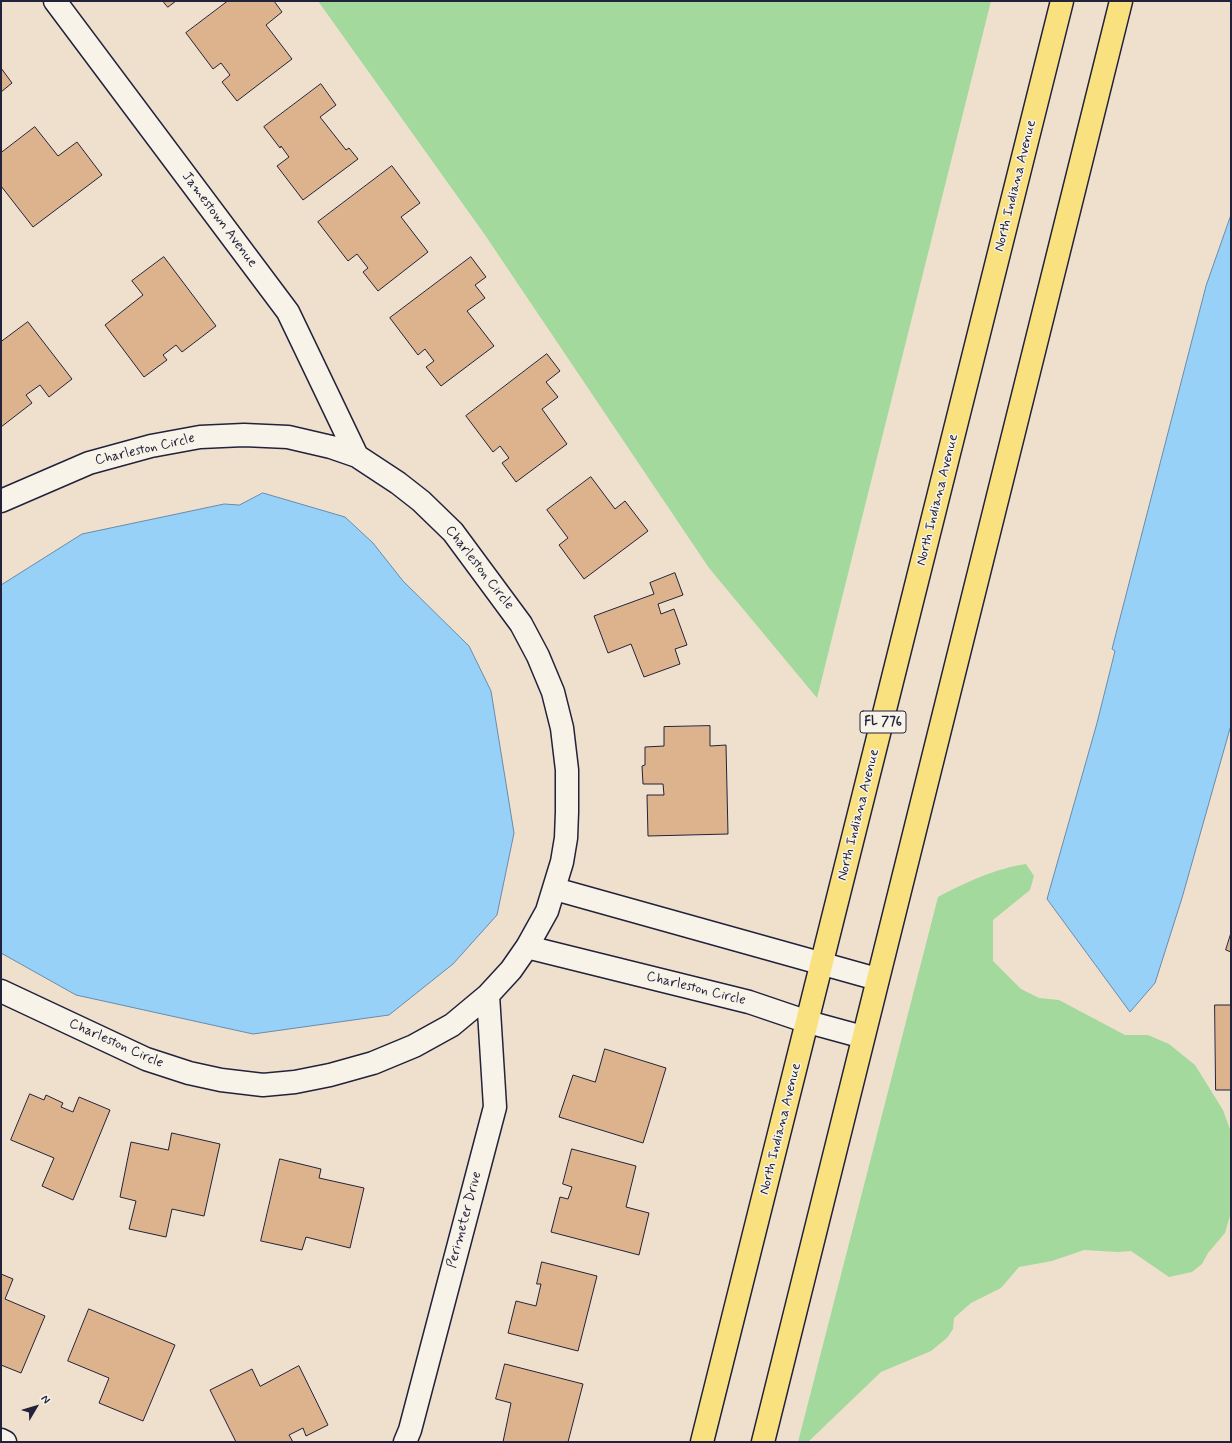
<!DOCTYPE html>
<style>
body{margin:0}
#map{position:relative;width:1232px;height:1443px;overflow:hidden;background:#efe0cd;font-family:Mynerve,sans-serif}
canvas{display:block}
.frame{position:absolute;inset:0;border:2px solid #22223b;pointer-events:none}
.north{position:absolute;left:16px;top:1387px;width:40px;height:40px;-webkit-text-stroke:3px #f7f3e8;paint-order:stroke;rotate:52deg;font-size:11px;font-weight:700;line-height:16px;text-align:center;color:#22223b}
.north::after{content:'';display:block;margin:auto;width:14px;height:18px;background:#22223b;clip-path:polygon(50% 0,100% 100%,50% 72%,0 100%)}
</style>
<div id="map">
<canvas width="1232" height="1443"></canvas>
<div class="frame"></div>
<div class="north">N</div>
</div>
<script>
const c = document.querySelector('canvas').getContext('2d');
c.lineJoin = 'round';
function fill(path, color) { c.fillStyle = color; c.fill(path, 'evenodd'); }
function strokePath(path, color, width, dash) { c.strokeStyle = color; c.lineWidth = width; c.lineCap = dash ? 'butt' : 'round'; c.setLineDash(dash || []); c.stroke(path); }
function write(font, color, halo, rows, align = 'center') {
  c.font = font + ' Mynerve,sans-serif'; c.lineWidth = 3; c.setLineDash([]); c.textBaseline = 'middle'; c.strokeStyle = halo; c.fillStyle = color; for (const [text, x, y, turn = 0] of rows) {
    c.save(); c.translate(x, y); c.rotate((+turn || 0) * Math.PI / 180); c.textAlign = isNaN(turn) ? turn : align; if (halo) c.strokeText(text, 0, 0); c.fillText(text, 0, 0); c.restore();
  }
}
fill(new Path2D(`
 M318 1H991L817 698 709 568 485 235Z
 M1026 864 1034 876 1030 890 993 920V961L1021 989 1039 998 1059 1000 1125 1035H1148L1169 1044 1195 1065 1223 1110 1231 1132V1212L1225 1233 1208 1253 1202 1264 1192 1272 1169 1277 1131 1251 1118 1252 1084 1250 1052 1261 1019 1267 1001 1288 971 1303 954 1318 953 1329 947 1338 931 1351 881 1372 808 1442H798L938 897C964 883 997 868 1026 864Z`), '#a3d99c');
const water = new Path2D(`
 M1231 215V725L1182 898 1155 983 1130 1012 1047 899 1097 723 1115 651 1112 649 1206 286Z
 M263 493 345 517 373 543 403 581 469 646 491 691 514 833 497 915 453 964 389 1015 253 1034 76 995 1 953V585L82 534 224 504 239 505Z`);
fill(water, '#97d1f7');
strokePath(water, '#688bac', 1);
const building = new Path2D(`
 M163 1H176L168 7Z
 M228 1H274L282 12 266 25 292 59 237 101 222 82 230 75 221 63 213 69 186 33Z
 M1 68 12 83 1 92Z
 M321 84 336 105 320 117 346 150 349 148 358 159 303 200 277 166 289 157 281 146 280 148 264 127Z
 M35 127 58 156 77 142 102 175 33 227 1 186V153Z
 M392 166 420 203 401 217 428 252 378 291 363 272 368 268 357 254 348 261 318 222Z
 M164 257 216 326 182 352 176 345 163 355 167 360 144 377 105 325 143 295 132 281Z
 M471 257 486 277 475 285 485 298 467 311 494 346 441 386 426 367 434 361 425 349 418 355 390 318Z
 M28 322 72 379 49 397 40 385 26 395 32 403 1 427V342Z
 M547 354 560 371 546 382 558 397 542 409 567 444 516 482 502 463 509 458 500 446 493 452 466 416Z
 M591 477 615 509 625 501 648 531 584 579 559 545 568 538 547 510Z
 M675 573 683 595 658 604 661 614 674 609 687 645 675 649 680 664 644 677 631 644 608 653 594 616 654 594 650 583Z
 M710 726V746L726 745 728 834 648 836 647 795H664L663 784H643L642 766 645 765V747L664 746V727Z
 M1231 933V952L1226 950Z
 M1215 1005H1231V1090H1216Z
 M605 1049 666 1068 643 1143 559 1117 573 1075 595 1082Z
 M30 1094 44 1100 46 1095 63 1103 61 1107 73 1112 79 1097 110 1110 73 1200 42 1186 54 1158 11 1140Z
 M172 1133 220 1144 204 1216 172 1209 166 1237 129 1229 136 1201 120 1197 131 1142 168 1150Z
 M572 1149 636 1166 626 1207 649 1213 639 1255 551 1232 560 1197 568 1199 572 1187 563 1184Z
 M280 1159 321 1169 319 1178 364 1188 350 1248 306 1237 302 1250 261 1241Z
 M542 1262 597 1276 578 1351 508 1333 516 1301 536 1306 541 1284H537Z
 M1 1274 13 1279 5 1299 45 1316 21 1373 1 1365Z
 M89 1309 175 1345 143 1421 99 1403 109 1378 68 1361Z
 M505 1364 583 1384 568 1442H503L511 1403 496 1399Z
 M299 1366 328 1425 306 1436 303 1428 289 1435 293 1442H236L210 1390 252 1369 260 1386Z`);
fill(building, '#ddb38e');
strokePath(building, '#22223b', 1);
const minor = new Path2D(`
 M55 1 288 312 357 456
 M1 501 89 463 151 446 200 437 244 435 288 437 331 447 357 456 398 483 421 501 453 532 521 624 538 656 553 692 562 728 567 770V812L566 838 562 862 547 911 527 947 511 970 488 995 452 1025 414 1046 373 1063 330 1075 295 1082 263 1085 221 1080 189 1073 146 1059 1 991
 M555 889 877 979
 M527 947 749 1002 808 1022 863 1037
 M1 1440 5 1442
 M405 1442 410 1430 495 1107 488 995`);
const major = new Path2D(`
 M702 1442 1062 1
 M763 1442 1121 1`);
strokePath(minor, '#22223b', 25);
strokePath(major, '#22223b', 25);
strokePath(minor, '#f7f3e8', 22);
strokePath(major, '#fae180', 22);
for (const [x, y, w] of [
 [883,722,46]
]) { const box = new Path2D(); box.roundRect(x - w / 2, y - 11, w, 22, 3); c.fillStyle = '#f7f3e8'; c.fill(box); strokePath(box, '#22223b', 1); }
write('bold 13px', '#22223b', null, [
 ["FL 776",883,722]
]);
write('14px', '#22223b', '#f7f3e8', [
 ["North Indiana Avenue",1016,186,-76],
 ["Jamestown Avenue",219,220,53],
 ["Charleston Circle",145,450,-13],
 ["North Indiana Avenue",938,500,-76],
 ["Charleston Circle",479,568,52],
 ["North Indiana Avenue",859,815,-76],
 ["Charleston Circle",696,989,14],
 ["Charleston Circle",116,1044,24],
 ["North Indiana Avenue",781,1129,-76],
 ["Perimeter Drive",465,1220,-75]
]);
</script>
